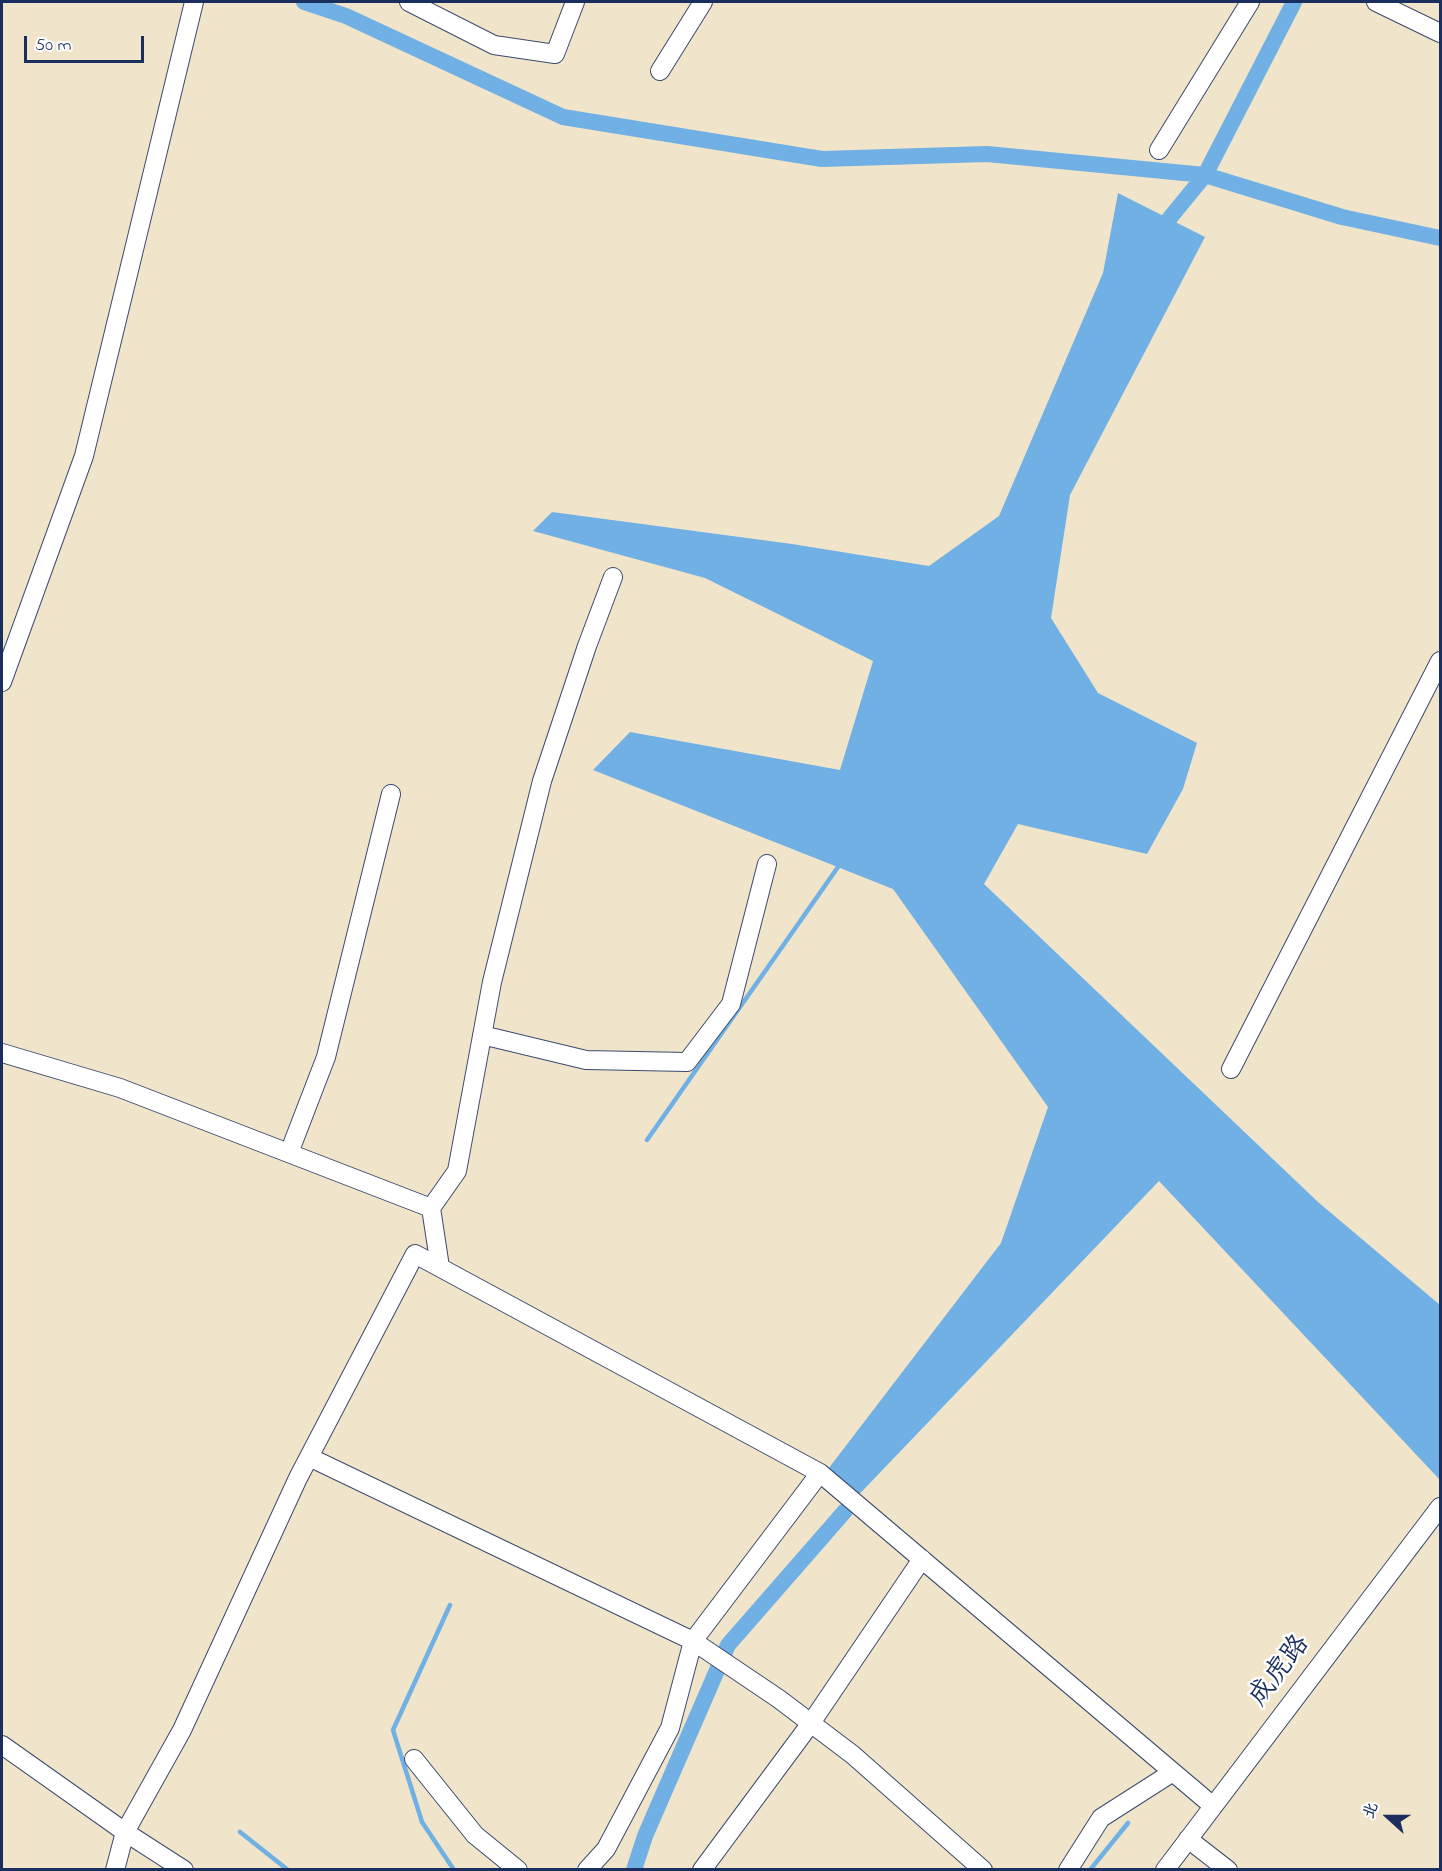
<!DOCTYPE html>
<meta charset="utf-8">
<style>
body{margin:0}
#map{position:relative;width:1442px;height:1871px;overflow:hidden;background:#f0e5ca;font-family:"Indie Flower","LXGW WenKai TC",sans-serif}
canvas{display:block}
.frame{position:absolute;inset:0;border:3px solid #1b2f5e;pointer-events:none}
.north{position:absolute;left:1358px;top:1787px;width:60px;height:60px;-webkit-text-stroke:4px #fff;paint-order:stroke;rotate:291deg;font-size:16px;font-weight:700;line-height:24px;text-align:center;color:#1b2f5e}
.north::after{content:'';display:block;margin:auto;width:21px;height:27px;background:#1b2f5e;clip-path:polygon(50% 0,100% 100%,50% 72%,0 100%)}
.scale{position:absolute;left:24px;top:36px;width:120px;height:27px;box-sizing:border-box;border:3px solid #1b2f5e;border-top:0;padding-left:8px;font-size:18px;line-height:21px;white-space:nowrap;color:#1b2f5e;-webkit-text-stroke:4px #fff;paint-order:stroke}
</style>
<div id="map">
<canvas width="1442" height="1871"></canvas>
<div class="frame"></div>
<div class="north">北</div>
<div class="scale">50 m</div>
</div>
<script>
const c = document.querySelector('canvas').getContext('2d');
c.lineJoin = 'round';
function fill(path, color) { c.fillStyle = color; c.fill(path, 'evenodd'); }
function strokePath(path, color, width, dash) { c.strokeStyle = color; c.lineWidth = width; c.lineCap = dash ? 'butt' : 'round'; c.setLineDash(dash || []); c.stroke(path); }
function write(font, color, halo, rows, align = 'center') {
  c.font = font + ' "Indie Flower","LXGW WenKai TC",sans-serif'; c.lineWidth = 5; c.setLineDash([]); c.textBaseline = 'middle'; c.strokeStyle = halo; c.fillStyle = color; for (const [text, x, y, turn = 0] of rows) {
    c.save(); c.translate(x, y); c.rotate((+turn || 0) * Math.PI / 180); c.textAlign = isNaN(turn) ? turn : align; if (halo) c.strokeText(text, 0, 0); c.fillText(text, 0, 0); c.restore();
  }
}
fill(new Path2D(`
 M1118 193 1205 237 1070 495 1051 618 1098 693 1197 743 1183 789 1147 854 1018 824 984 884 1318 1202 1440 1305V1480L1159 1181 848 1506 822 1477 1001 1243 1048 1107 893 889 593 770 630 732 840 770 873 661 705 578 533 531 552 512 792 544 929 566 999 516 1103 273Z`), '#71b0e4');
strokePath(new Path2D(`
 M647 1140 838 867
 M450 1605 393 1730 422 1822 454 1870
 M240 1832 288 1870
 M1090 1870 1128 1823`), '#71b0e4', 4.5);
strokePath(new Path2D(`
 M304 2 346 16 563 117 822 159 987 154 1205 175 1342 217 1440 238
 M1169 219 1205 175 1294 2
 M634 1870 645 1836 728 1645 845 1511`), '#71b0e4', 16);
const minor = new Path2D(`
 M409 2 494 45 555 54 575 2
 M1376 2 1440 33
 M660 71 703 2
 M1159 150 1250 2
 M2 682 84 456 194 2
 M482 1035 586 1060 687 1062 731 1004 767 864
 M2 1053 120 1088 431 1208 440 1267
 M1231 1069 1440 661
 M289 1153 326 1057 391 794
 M431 1208 457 1171 492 982 542 781 587 646 613 577
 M309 1457 693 1641 779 1699 853 1755 983 1870
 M2 1745 125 1832 184 1870
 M414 1759 475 1835 518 1870
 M1188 1839 1228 1870
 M115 1870 125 1832 182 1730 298 1478 415 1254 820 1473 1213 1806
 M587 1870 606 1849 670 1728 693 1641 820 1473
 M702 1870 811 1723 922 1559
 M1068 1870 1101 1818 1173 1772
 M1165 1870 1440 1507`);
strokePath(minor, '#3b4a6e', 20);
strokePath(minor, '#fff', 18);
write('27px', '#1b2f5e', '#fff', [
 ["成虎路",1281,1672,-53]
]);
</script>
